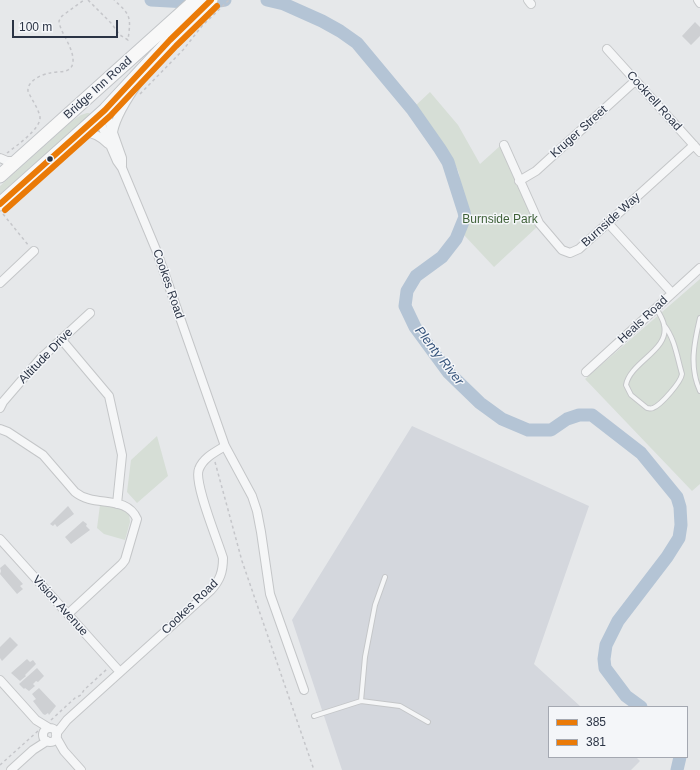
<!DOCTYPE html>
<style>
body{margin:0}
#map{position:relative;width:700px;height:770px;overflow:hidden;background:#e6e8ea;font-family:Helvetica,sans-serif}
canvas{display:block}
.legend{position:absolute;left:548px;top:706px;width:140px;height:52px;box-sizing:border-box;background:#f4f6f9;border:1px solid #a4a8b1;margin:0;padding:5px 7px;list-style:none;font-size:12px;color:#2b3445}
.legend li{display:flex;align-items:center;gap:8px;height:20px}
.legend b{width:20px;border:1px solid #a4a8b1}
.scale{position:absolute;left:12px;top:20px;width:106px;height:18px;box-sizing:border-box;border:2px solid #2b3445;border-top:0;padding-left:5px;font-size:12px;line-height:14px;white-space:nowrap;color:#2b3445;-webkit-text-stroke:3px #f4f6f9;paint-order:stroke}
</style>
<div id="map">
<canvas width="700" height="770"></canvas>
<ul class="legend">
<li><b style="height:5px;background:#ea7a07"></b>385</li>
<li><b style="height:5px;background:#ea7a07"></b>381</li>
</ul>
<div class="scale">100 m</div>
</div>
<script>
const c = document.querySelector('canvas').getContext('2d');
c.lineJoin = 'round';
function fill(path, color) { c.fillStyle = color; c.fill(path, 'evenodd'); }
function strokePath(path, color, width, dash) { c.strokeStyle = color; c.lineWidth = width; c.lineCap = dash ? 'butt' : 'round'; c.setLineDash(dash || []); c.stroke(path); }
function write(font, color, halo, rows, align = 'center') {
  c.font = font + ' Helvetica,sans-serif'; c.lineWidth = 3; c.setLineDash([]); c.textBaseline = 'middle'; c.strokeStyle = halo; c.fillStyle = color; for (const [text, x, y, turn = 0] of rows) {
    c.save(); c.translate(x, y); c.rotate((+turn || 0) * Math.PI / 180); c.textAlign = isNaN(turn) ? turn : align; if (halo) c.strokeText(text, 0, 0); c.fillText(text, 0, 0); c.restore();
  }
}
fill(new Path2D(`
 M412 426 589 506 534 664 581 707H549V757H636L640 761 631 770H342L292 620Z`), '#d4d7dd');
fill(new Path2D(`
 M430 92 458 125 480 164 500 146 537 227 494 267 464 235 470 216 461 191 459 173 453 160 435 132 428 127 414 107Z
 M87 113H89L91 114 0 199V186L72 121 81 115Z
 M700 279V484L692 491 585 379Z
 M157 436 168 476 137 503 127 492 131 460Z
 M100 505 120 507 129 513 130 522 125 540 104 534 97 528Z`), '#d6ded6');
strokePath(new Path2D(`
 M151 0 206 3 225 0
 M267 0 284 4 322 21 340 31 357 43 412 109 440 149 448 162 464 212 465 217 456 239 442 257 416 276 407 291 405 306 415 327 448 372 480 403 502 419 528 430H551L567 419 579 415H592L641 453 677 497 680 507 681 525 679 538 667 557 618 621 606 645 604 659 605 668 626 696 641 707
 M677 770 680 757`), '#b4c4d5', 13);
fill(new Path2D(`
 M695 22 700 27V36L691 45 682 36Z
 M68 506 74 514 57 527 55 524 53 526 50 524Z
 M83 521 87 524 86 526 90 530 71 544 65 537Z
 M5 564 23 584 20 586 23 589 17 594 0 574 1 571 0 568Z
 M10 637 18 645 2 661 0 658V647Z
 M27 659 30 662 33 660 36 664 25 675 26 676 20 681 11 673Z
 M37 668 44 676 38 682 36 681 33 684 35 686 29 691 25 688 24 689 19 684Z
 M39 688 56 706 49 715 48 713 45 715 43 714 33 701 36 699 32 694Z`), '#ced0d3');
const lane = new Path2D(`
 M656 308C659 313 663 319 664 325 670 350 630 362 626 385L631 395 647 408C649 408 650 409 653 408 661 405 681 382 682 374 677 357 675 339 664 325
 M700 318C694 343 689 367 700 391
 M361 701 365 657 375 605 385 577
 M314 716 361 701 400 706 428 722`);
const street = new Path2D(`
 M528 0 531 4
 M698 0 700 3
 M607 49 700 152
 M105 110 122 158V166
 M98 117 117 161 122 168 157 252 225 446 252 496 257 511 261 532 270 594 304 690
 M113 132C116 115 131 93 141 79
 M80 133C91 131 100 136 108 144
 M504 145 539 223 562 250 570 253 579 249 694 145
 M0 158 7 161H16
 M519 181 536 171 635 81
 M608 223 672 293
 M0 283 34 251
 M61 339 109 396 122 455 117 504
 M586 372 700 268
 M0 408 3 402 40 359 90 313
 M0 429 8 432 43 455 75 492C94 508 126 494 137 519L125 560 122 564 68 614
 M0 539 120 672
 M0 680 36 720 49 728
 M43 735a7 7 0 1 1 14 0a7 7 0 1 1-14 0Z
 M56 734 67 720 211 590C220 580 223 572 223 558 218 541 193 482 199 469 203 458 215 452 225 446
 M56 737 64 751 81 770
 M11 770 33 750 47 741`);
const primary = new Path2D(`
 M0 176 196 0
 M0 204 105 110 170 40 211 0`);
strokePath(lane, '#c4c6c8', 6);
strokePath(street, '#c4c6c8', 10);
strokePath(primary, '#c2c5c8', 15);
strokePath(new Path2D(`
 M88 0 111 23 120 35 128 40C131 17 131 15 114 0
 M140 94 183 50 202 26 229 0
 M7 153C16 146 41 129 40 117 38 107 31 99 28 91 27 81 42 74 50 73 58 71 72 74 73 62 74 47 60 33 59 21L62 16 84 0
 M3 214 29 246
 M215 462 242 561 314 770
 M51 720 75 698 81 695 84 690 107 669
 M0 765 39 730`), '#c5c6ca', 1.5, [3, 3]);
strokePath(lane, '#f5f6f7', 4);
strokePath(street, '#f5f6f7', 8);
strokePath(primary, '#f8f8f8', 13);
strokePath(new Path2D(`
 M0 204 105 110 170 40 211 0`), '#ea7a07', 6);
strokePath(new Path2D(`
 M5 210 110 116 176 46 217 6`), '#ea7a07', 6);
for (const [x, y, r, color] of [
 [50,159,3.5,"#2b3445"]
]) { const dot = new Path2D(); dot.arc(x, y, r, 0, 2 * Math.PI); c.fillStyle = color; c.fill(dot); strokePath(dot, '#f4f6f9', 1.5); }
write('12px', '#2b3445', '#f4f6f9', [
 ["Bridge Inn Road",98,88,-42],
 ["Cockrell Road",654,101,48],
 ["Kruger Street",579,132,-42],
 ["Burnside Way",611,220,-42],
 ["Cookes Road",168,284,71],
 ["Heals Road",643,320,-43],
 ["Altitude Drive",46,356,-46],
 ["Vision Avenue",60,606,48],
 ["Cookes Road",190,607,-44]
]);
write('12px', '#3f6138', '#f4f6f9', [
 ["Burnside Park",500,220]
]);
write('italic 13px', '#34527a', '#f4f6f9', [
 ["Plenty River",439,356,52]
]);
</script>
